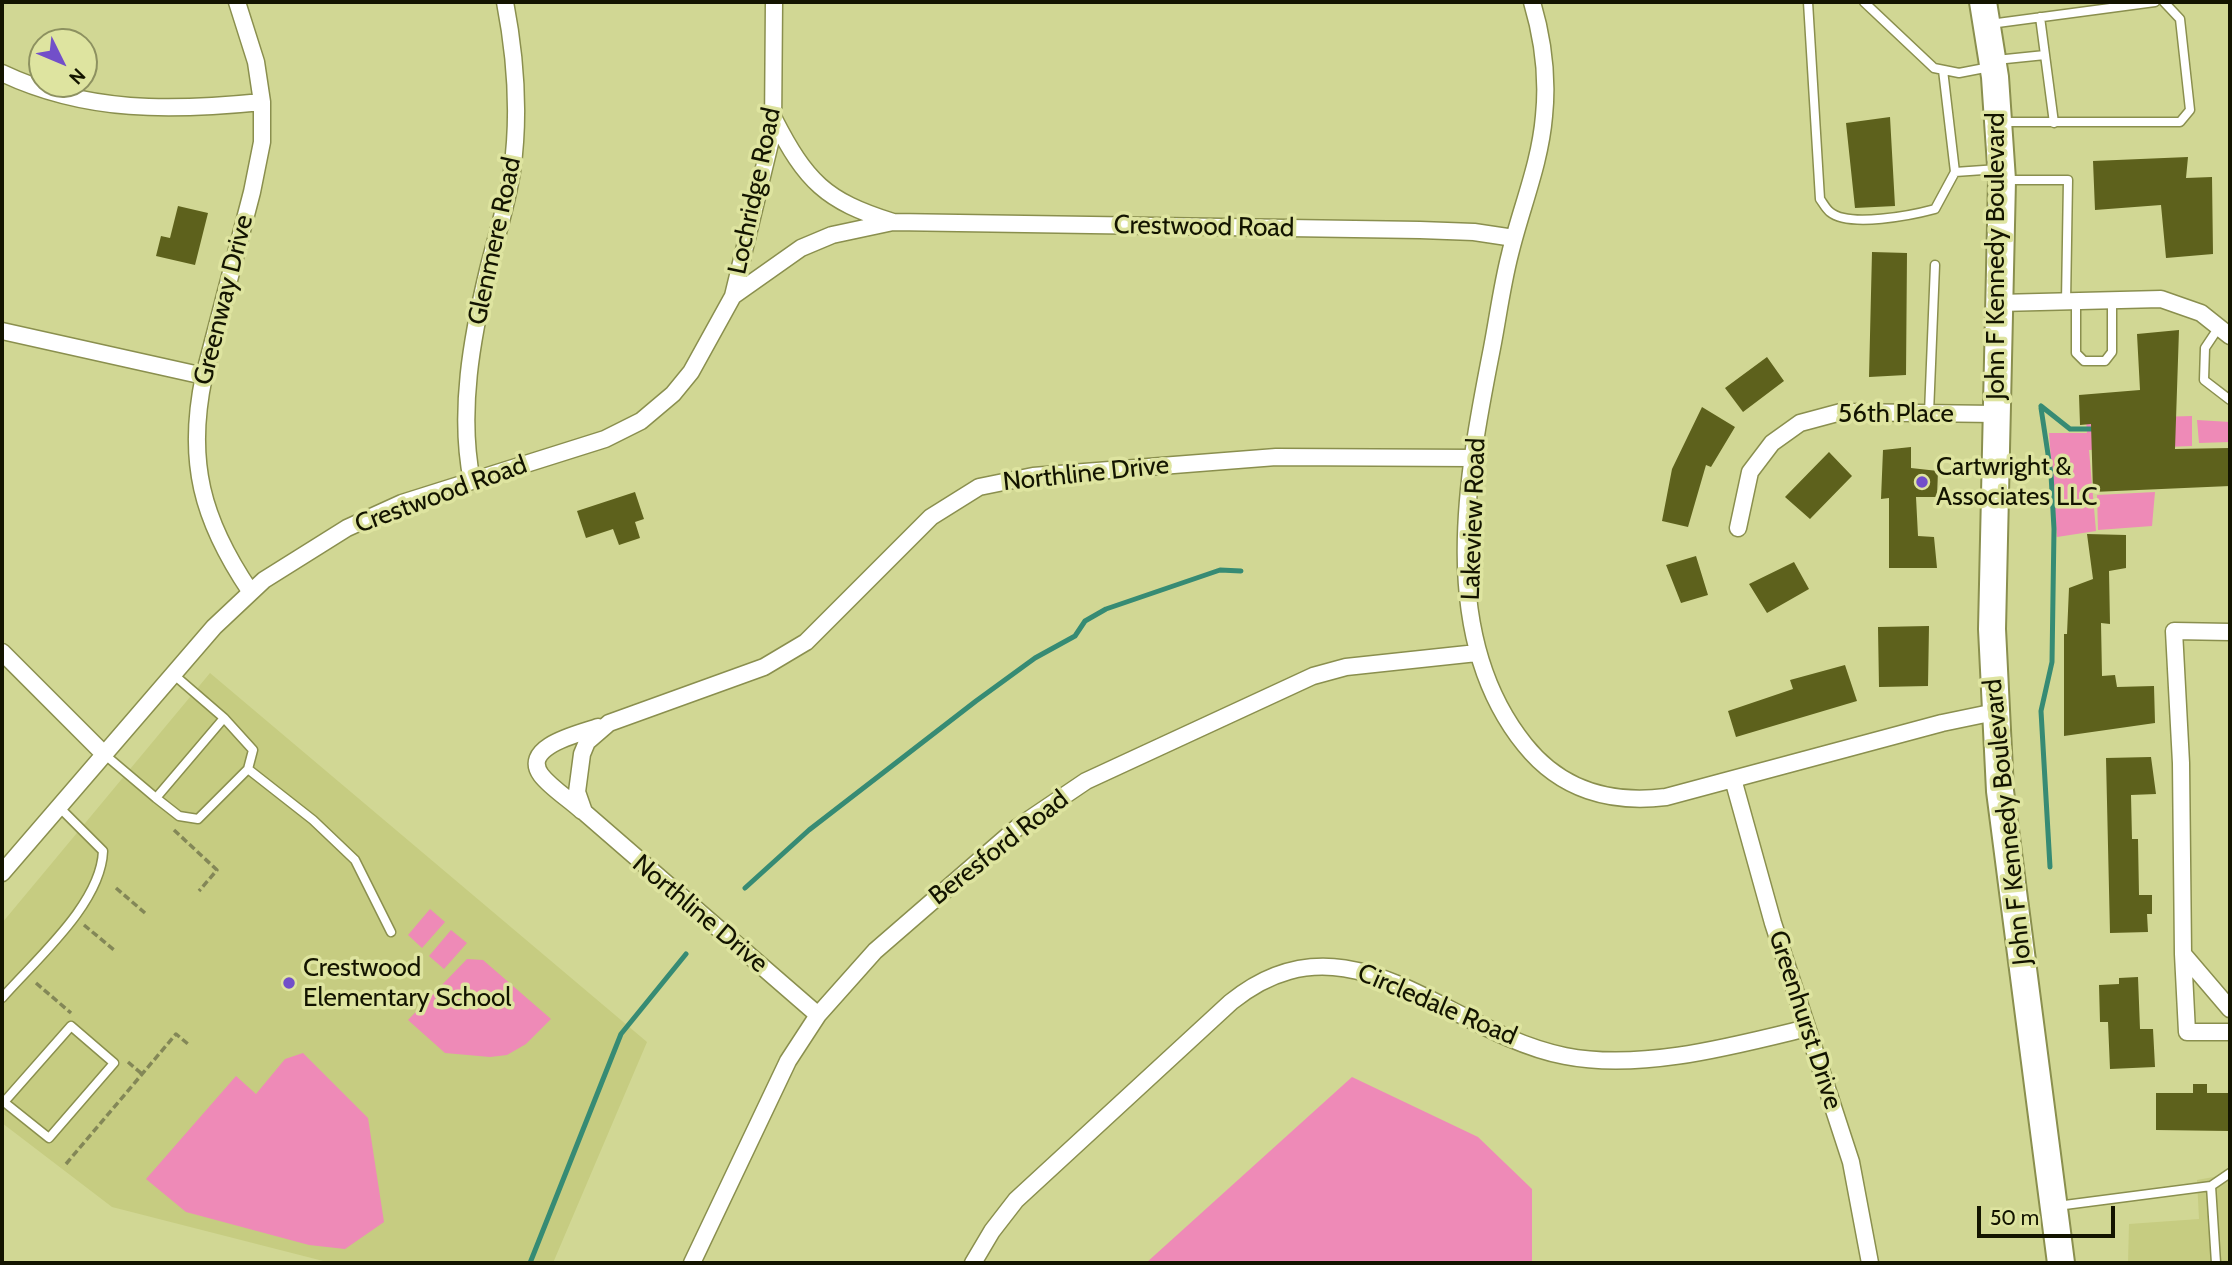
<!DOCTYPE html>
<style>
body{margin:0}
#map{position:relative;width:2232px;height:1265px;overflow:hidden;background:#d1d794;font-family:Cabin,sans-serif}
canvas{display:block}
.frame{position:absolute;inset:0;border:4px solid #131400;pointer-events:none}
.north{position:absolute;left:28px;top:28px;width:70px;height:70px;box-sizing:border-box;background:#dee4a0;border:2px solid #8d9160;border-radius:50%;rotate:133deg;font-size:19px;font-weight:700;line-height:28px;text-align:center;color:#131400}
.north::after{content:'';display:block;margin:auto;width:24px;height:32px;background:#724fc9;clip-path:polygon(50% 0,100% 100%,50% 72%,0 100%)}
.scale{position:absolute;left:1977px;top:1206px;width:138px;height:32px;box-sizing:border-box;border:4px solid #131400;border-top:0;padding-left:9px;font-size:21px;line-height:24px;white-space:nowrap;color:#131400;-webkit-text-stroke:5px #dee4a0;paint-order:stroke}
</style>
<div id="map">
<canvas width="2232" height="1265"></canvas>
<div class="frame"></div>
<div class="north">N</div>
<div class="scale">50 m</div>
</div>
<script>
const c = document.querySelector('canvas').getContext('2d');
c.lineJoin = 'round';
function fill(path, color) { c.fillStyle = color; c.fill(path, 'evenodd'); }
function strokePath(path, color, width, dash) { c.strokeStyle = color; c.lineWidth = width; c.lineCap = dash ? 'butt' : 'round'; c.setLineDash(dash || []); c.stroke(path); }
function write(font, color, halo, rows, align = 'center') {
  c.font = font + ' Cabin,sans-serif'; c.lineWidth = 7; c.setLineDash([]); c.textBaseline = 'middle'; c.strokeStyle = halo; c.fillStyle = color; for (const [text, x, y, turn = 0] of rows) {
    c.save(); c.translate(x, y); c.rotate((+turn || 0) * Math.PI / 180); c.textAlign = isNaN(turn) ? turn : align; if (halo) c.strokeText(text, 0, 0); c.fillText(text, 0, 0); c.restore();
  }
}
fill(new Path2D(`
 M210 673 647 1042 553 1263H331L112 1207 2 1123V923Z
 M2230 1174V1263H2128L2129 1224 2199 1219 2197 1180Z`), '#c6cc81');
fill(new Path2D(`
 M2192 416V446L2089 450 2096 531 2057 537 2049 433H2087L2086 419Z
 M2197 420 2230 422V442L2199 443Z
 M2155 492 2152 526 2098 530 2097 495Z
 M430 909 445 922 422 948 408 935Z
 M451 930 467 943 444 969 429 956Z
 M467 959 483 960 551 1019 526 1044 507 1055 490 1057 445 1053 408 1020Z
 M303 1053 368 1118 384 1222 345 1249 309 1245 186 1212 146 1179 236 1076 256 1094 285 1059Z
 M1352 1077 1478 1137 1532 1189V1263H1146Z`), '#ee8ab7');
strokePath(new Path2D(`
 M2041 406 2070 429H2095
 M2041 408 2051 474 2054 529 2052 662 2041 711 2050 867
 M745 888 809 830 976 701 1035 658 1075 636 1085 621 1106 609 1220 570 1241 571
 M530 1263 621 1034 686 954`), '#368b74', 5);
fill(new Path2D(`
 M1890 117 1895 206 1855 208 1846 123Z
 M2188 157 2186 178 2212 177 2213 254 2166 258 2161 205 2095 210 2093 161Z
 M178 206 208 213 195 265 156 256 161 236 170 238Z
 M1872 252 1907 253 1906 375 1869 377Z
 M2179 330 2175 449 2230 448V486L2093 492 2091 424 2080 425 2079 395 2140 390 2137 334Z
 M1767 357 1784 381 1743 412 1725 388Z
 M1702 407 1735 427 1711 467 1706 465 1688 527 1662 521 1672 469Z
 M1911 447V468L1938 471 1937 497H1916L1918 536 1934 537 1937 568H1889V498L1881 499 1883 450Z
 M1829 452 1852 476 1810 519 1785 497Z
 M635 492 644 519 635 522 640 538 619 545 613 529 586 538 577 511Z
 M2087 534 2126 535V568L2109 571 2110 624 2101 623 2102 676 2115 675 2117 687 2154 686 2155 723 2064 736V634H2067L2069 588 2093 579Z
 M1696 556 1708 595 1681 603 1666 565Z
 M1794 562 1809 589 1767 613 1749 584Z
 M1929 626 1928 686 1879 687 1878 627Z
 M1845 665 1857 701 1736 737 1728 711 1793 689 1790 680Z
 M2151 757 2156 794 2131 795 2132 839H2138L2139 895H2152V914H2147L2148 932 2110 933 2106 758Z
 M2138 977 2140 1029H2153L2155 1067 2110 1069 2108 1022H2100L2099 985 2119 984V978Z
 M2193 1084H2207V1093H2230V1131L2156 1130V1093H2193Z`), '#5d611c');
const service = new Path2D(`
 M1808 2 1820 199C1823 203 1826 209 1830 212 1849 228 1913 215 1935 209L1955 172 1998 169
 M1864 2 1934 68 1959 73 1990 67
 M2040 17 2054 123
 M1990 24 2155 2
 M1996 60 2045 55
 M1943 70 1955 172
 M2002 122H2180L2190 110 2180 19 2164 2
 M2005 180H2068L2066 302
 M2076 302V353L2084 361H2105L2112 352V300
 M2219 327 2205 348 2204 380 2230 400
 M1929 413 1935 265
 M104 754 156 798 224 718 173 674
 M248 769 313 820 355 860 391 932
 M156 798 179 816 198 819 248 769 253 750 224 718
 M2 998C36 959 101 904 103 851L59 807
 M2 1099 4 1102 49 1138 114 1063 71 1026 4 1102
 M2211 1186 2230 1173
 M2057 1206 2211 1186 2216 1263`);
const minor = new Path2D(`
 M237 2 256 62 262 102V142L252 192 204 376C186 461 202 520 250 591
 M1532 2C1543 39 1548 77 1544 116 1540 164 1521 208 1510 254 1502 285 1498 317 1492 348 1467 475 1436 635 1525 745 1561 790 1611 804 1666 797L1942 723 1995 712
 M2 73C86 113 172 111 262 102
 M774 119C806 181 825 201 893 222L1420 230 1474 232 1514 238
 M733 296 773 131 774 2
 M1999 303 2161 299 2201 313 2230 336
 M2 331 204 376
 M472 481C458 412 472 337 488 270 496 237 507 205 512 171 520 114 516 59 505 2
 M1738 528 1750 472 1772 443 1800 423 1841 412 1996 414
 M2230 632 2174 631 2181 763 2183 954 2230 1009
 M2 652 104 754
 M1733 779 1773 923 1851 1162 1870 1263
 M582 811C569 799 551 788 541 775 520 746 582 733 598 727
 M2 873 214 627 264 580 347 528 402 503 605 439 641 421 673 394 691 372 733 296 801 248 832 235 893 222
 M2183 954 2187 1032H2230
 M818 1015 584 812 577 792 582 754 587 742 609 723 764 667 806 642 931 517 979 487 1033 476 1276 457 1473 458
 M692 1263 788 1061 818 1015 875 951 1018 827 1086 781 1313 676 1346 667 1477 653
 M973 1263 992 1231 1016 1200 1231 1002C1349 906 1447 1033 1565 1056 1641 1071 1733 1046 1807 1028`);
const primary = new Path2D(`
 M1983 2 1995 77 2002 180 1992 629 2000 791 2061 1263`);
strokePath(service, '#8a8f4e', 11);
strokePath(minor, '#8a8f4e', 19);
strokePath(primary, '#8a8f4e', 30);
strokePath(new Path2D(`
 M174 830 217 870 199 891
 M116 888 145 913
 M84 925 114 950
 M36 983 71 1013
 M128 1062 142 1074
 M66 1164 176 1034 188 1044`), '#838757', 3.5, [7, 3.5]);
strokePath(service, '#fff', 8);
strokePath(minor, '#fff', 16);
strokePath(primary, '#fff', 26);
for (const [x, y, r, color] of [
 [1922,482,7,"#724fc9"],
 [289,983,7,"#724fc9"]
]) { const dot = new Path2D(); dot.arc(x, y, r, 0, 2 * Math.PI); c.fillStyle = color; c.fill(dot); strokePath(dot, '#dee4a0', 2.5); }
write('26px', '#131400', '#dee4a0', [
 ["Lochridge Road",755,191,-78],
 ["Crestwood Road",1204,227,1],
 ["Glenmere Road",495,241,-78],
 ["John F Kennedy Boulevard",1996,256,-90],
 ["Greenway Drive",224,300,-76],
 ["56th Place",1896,414],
 ["Northline Drive",1086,474,-6],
 ["Crestwood Road",441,495,-20],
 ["Lakeview Road",1474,519,-88],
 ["John F Kennedy Boulevard",2008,822,-96],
 ["Beresford Road",999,848,-38],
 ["Northline Drive",700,914,40],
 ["Circledale Road",1437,1005,23],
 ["Greenhurst Drive",1805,1020,72]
]);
write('26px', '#131400', '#dee4a0', [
 ["Cartwright &",1936,467],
 ["Associates LLC",1936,497],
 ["Crestwood",303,968],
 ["Elementary School",303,998]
], 'left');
</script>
